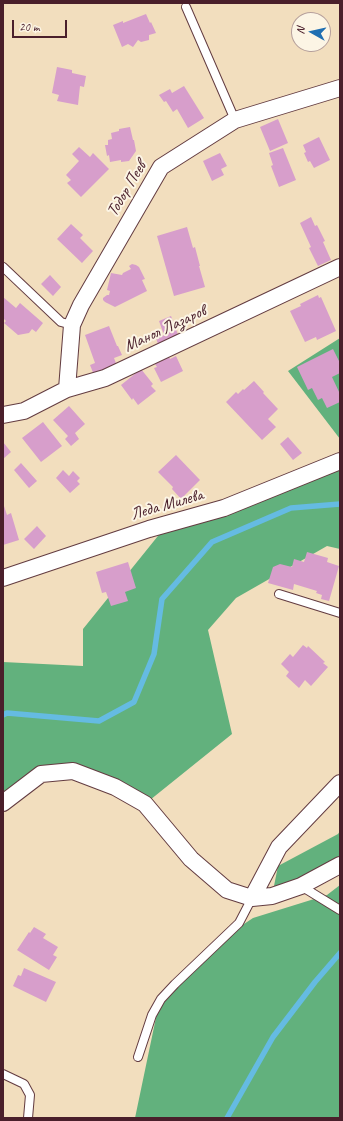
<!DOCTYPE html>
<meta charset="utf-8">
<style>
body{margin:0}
#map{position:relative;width:343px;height:1121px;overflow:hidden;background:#f2debe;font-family:Caveat,sans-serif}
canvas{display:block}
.frame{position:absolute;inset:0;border:4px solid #4a1f2b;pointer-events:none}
.north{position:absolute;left:291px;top:12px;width:40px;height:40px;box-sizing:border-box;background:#fcf5e5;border:1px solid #b59f9b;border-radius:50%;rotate:278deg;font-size:11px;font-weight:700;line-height:16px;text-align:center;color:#4a1f2b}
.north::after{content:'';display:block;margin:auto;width:14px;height:18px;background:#1f6fb2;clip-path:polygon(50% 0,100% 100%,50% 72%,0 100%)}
.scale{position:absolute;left:12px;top:20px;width:55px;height:18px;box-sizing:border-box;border:2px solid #4a1f2b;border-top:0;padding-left:5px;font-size:12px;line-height:14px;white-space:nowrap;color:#4a1f2b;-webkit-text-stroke:3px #fcf5e5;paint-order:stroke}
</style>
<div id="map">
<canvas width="343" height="1121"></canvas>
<div class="frame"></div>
<div class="north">N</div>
<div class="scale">20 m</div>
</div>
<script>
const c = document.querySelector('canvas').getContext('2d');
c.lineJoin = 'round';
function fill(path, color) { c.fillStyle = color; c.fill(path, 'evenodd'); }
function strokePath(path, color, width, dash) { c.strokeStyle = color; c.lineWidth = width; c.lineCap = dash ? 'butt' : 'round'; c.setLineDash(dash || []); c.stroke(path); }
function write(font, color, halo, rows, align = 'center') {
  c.font = font + ' Caveat,sans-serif'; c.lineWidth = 4; c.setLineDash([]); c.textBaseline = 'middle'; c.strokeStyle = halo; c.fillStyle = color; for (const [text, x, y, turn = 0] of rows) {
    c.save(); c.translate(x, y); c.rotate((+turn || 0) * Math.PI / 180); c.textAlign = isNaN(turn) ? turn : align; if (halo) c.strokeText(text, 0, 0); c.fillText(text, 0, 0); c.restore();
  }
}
fill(new Path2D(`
 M340 338V439L288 371Z
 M340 460V549L327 546 236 598 208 630 232 734 145 804 73 771 41 774 3 803V662L83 666V629L170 521Z
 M340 831V865L272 896 278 866 338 834Z
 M340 885V1118H135L158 1008 211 946 253 918 327 895Z`), '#62b17d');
strokePath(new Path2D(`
 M3 715 7 713 99 721 134 702 154 654 162 599 212 542 291 508 340 504
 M227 1118 273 1037 315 982 340 953`), '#65bbe2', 5.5);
fill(new Path2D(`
 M146 14 150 23 151 22 156 33 149 35V40L141 42 138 40 133 47 128 44 122 47 113 25 123 21V23Z
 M57 67 72 70V73L86 76 84 87 80 86 78 105 57 101 59 95 52 93Z
 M184 86 204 118 188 128 177 109 173 112 166 101 164 102 159 95 170 89 172 93Z
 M278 119 288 143 270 151 260 127Z
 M130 127 133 140H134L136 151 129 161 121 162V160L110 162 109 155 107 156 105 145H108V140L112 139 111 133 119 131V129Z
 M319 137 330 160 314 168 310 161 308 162 304 153 306 152 303 145Z
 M79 147 90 157 93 153 109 169 81 197 67 183 71 180 66 175 79 161 72 154Z
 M283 148 296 180 279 187 271 166 273 165 269 153Z
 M220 153 227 166 221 169 224 175 212 181 203 161Z
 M311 217 315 226 317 225 325 241 323 242 331 260 318 266 309 248 311 247 300 223Z
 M71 224 83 235 80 238 93 251 82 263 57 239Z
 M187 227 193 248 195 247 200 266H199L205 287 174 296 157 236Z
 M132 264 136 265 139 267 145 279 142 280 147 291 115 307 105 302 103 300V298L107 295H109L110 291 107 290 111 273 122 275 123 273 131 269 129 266Z
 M50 275 61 287 53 296 41 284Z
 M318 295 319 298 321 297 336 331 317 340 316 337 305 342 290 311 301 306 300 304Z
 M3 297 16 308 20 303 43 323 36 332 32 329 29 333 18 335 4 323 6 321 3 318Z
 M171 316 180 340 159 347 156 338 164 335 159 321Z
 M109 326 117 346H118L122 355 114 358 117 366 94 375 90 365 95 363 85 335Z
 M333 349 340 363V373L332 377 340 394V402L327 408 322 398 318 400 312 388 308 390 297 367Z
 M176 356 183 371 161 382 154 368 157 367 155 364 169 357 170 359Z
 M141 369 153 384 151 386 156 391 138 405 133 398 132 400 121 385Z
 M254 381 264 392 263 393 278 409 268 419 276 427 262 440 226 402 236 392 238 394 243 389 244 390Z
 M69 406 85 424 75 433 79 439 71 446 65 439 68 436 53 420Z
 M43 422 62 446 41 462 22 438Z
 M288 437 302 453 293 460 280 444Z
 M3 442 11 452 3 459Z
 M176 455 200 480 181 499 172 489 173 487 158 472Z
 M21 463 37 481 29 488 14 470Z
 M63 470 69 476 73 471 80 478 77 481 80 484 70 493 56 478Z
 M3 503 7 515 11 513 19 540 3 545Z
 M37 526 46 536 34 549 24 539Z
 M307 552 328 558 327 562 339 566 329 601 321 599 322 595 316 593 317 591 294 584 293 590 268 583 273 567 280 564 292 567 294 559 304 562Z
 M128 562 136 588 125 592 128 601 111 606 106 592 102 593 96 572Z
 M303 645 307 648 308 646 325 662 323 663 328 667 311 686 305 680 299 688 286 676 289 672 281 664 290 654 293 657Z
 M34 927 46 934 43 938 58 947 53 955 57 957 49 970 17 950 29 932 30 933Z
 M24 968 56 982 46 1002 13 986 18 975 21 976Z`), '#d79ecb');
const lane = new Path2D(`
 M186 7 235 120
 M3 267 61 322 72 325
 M279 594 340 613
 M301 886 340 910
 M138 1057 152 1015 161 999 175 984 239 923 252 898
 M3 1074 24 1084 30 1095 28 1118`);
const street = new Path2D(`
 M67 389 72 325 81 305 161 167 235 120 340 88
 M3 415 24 411 67 389 105 378 340 267
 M3 578 149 529 224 508 340 461
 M3 803 41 774 73 771 115 787 145 804 191 859 227 890 252 898 272 896 301 886 340 865
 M252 898 279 847 340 783`);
strokePath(lane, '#633c41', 10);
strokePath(street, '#633c41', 18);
strokePath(lane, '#fff', 8);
strokePath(street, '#fff', 16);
write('17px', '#4a1f2b', '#fcf5e5', [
 ["Тодор Пеев",127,189,-59],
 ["Манол Лазаров",165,329,-25],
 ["Леда Милева",167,505,-16]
]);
</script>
